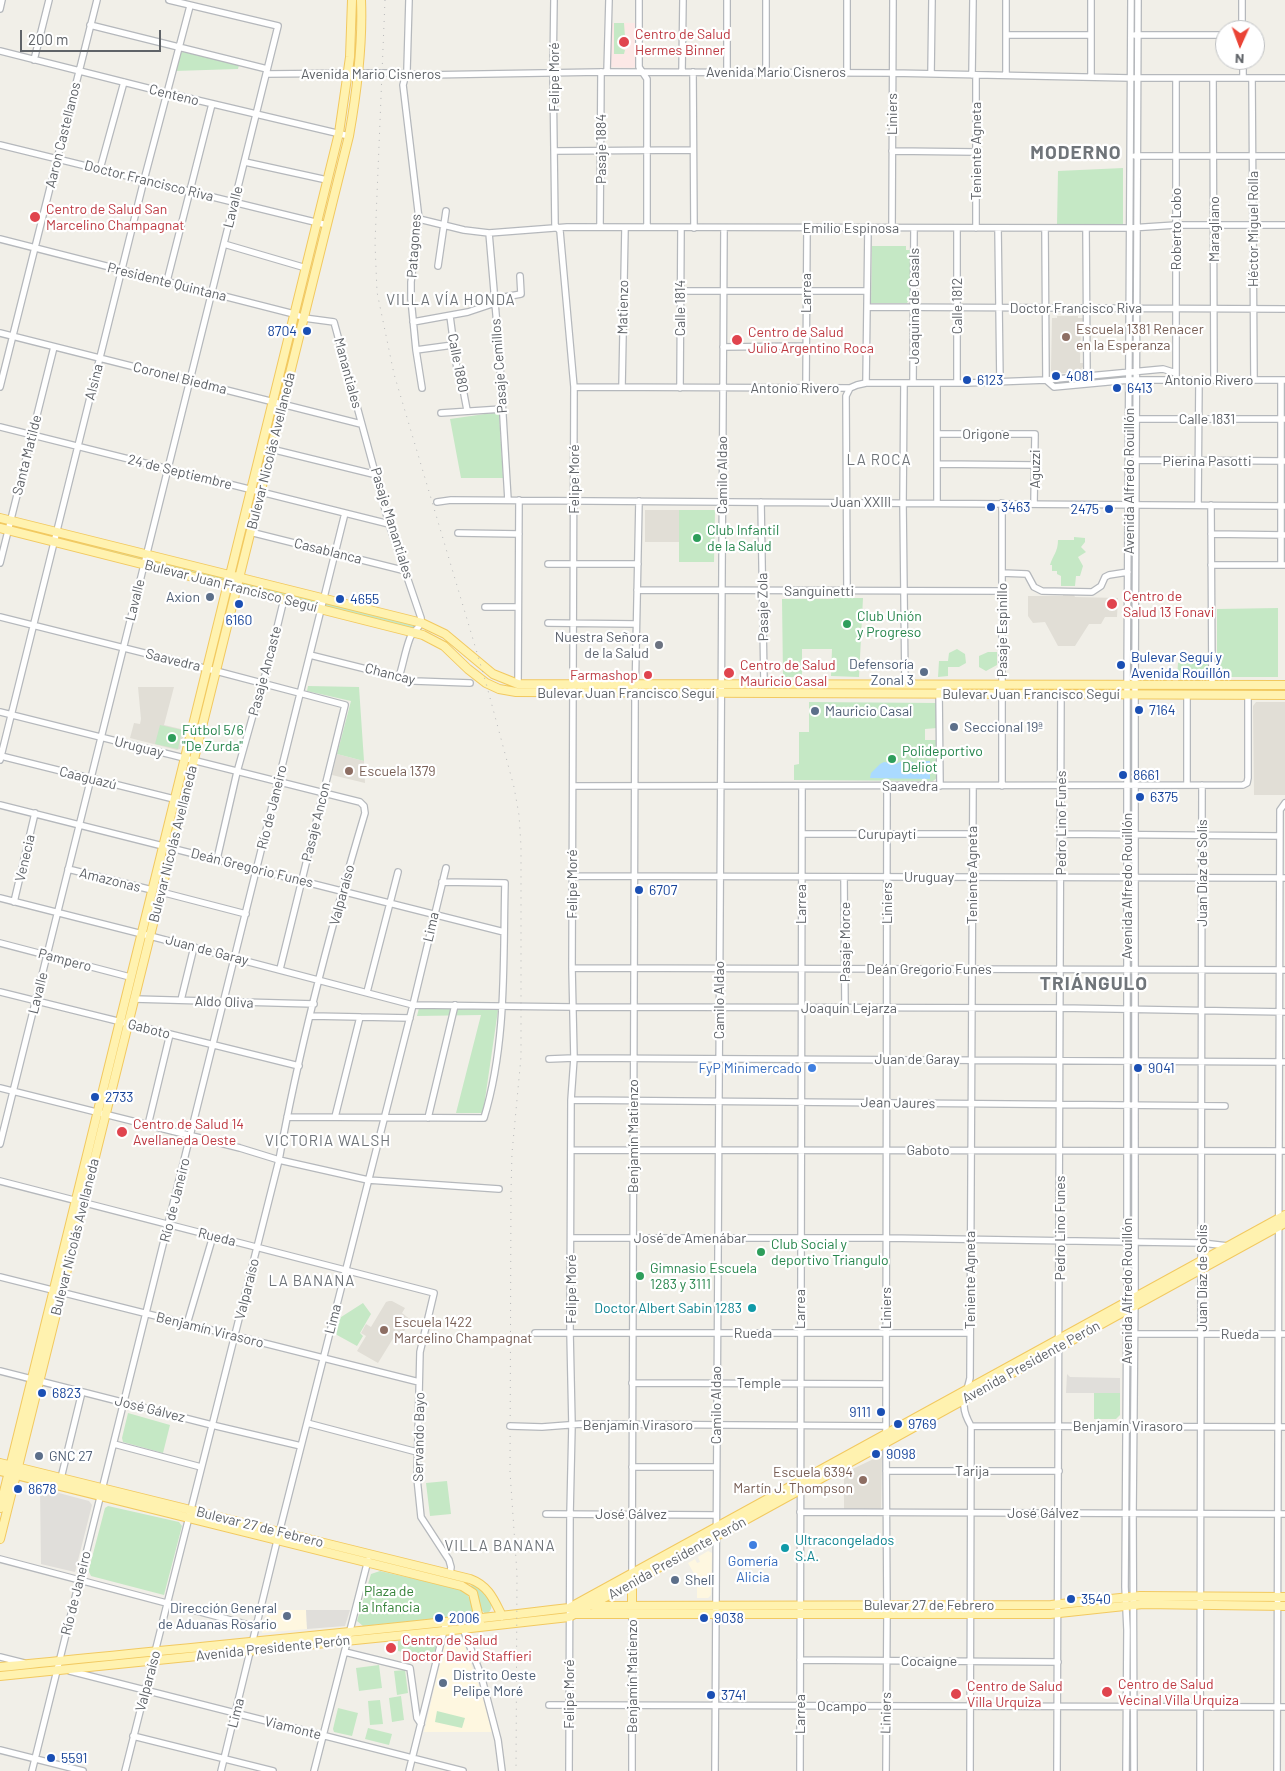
<!DOCTYPE html>
<meta charset="utf-8">
<style>
body{margin:0}
#map{position:relative;width:1285px;height:1771px;overflow:hidden;background:#f1efe8;font-family:Barlow,sans-serif}
canvas{display:block}
.north{position:absolute;left:1215px;top:20px;width:50px;height:50px;box-sizing:border-box;background:#fff;border:1px solid #bfc1c3;border-radius:50%;rotate:182deg;font-size:14px;font-weight:700;line-height:20px;text-align:center;color:#5f6368}
.north::after{content:'';display:block;margin:auto;width:18px;height:22px;background:#ea4335;clip-path:polygon(50% 0,100% 100%,50% 72%,0 100%)}
.scale{position:absolute;left:20px;top:30px;width:141px;height:22px;box-sizing:border-box;border:2px solid #5f6368;border-top:0;padding-left:6px;font-size:15px;line-height:18px;white-space:nowrap;color:#5f6368;-webkit-text-stroke:4px #fff;paint-order:stroke}
</style>
<div id="map">
<canvas width="1285" height="1771"></canvas>
<div class="north">N</div>
<div class="scale">200 m</div>
</div>
<script>
const c = document.querySelector('canvas').getContext('2d');
c.lineJoin = 'round';
function fill(path, color) { c.fillStyle = color; c.fill(path, 'evenodd'); }
function strokePath(path, color, width, dash) { c.strokeStyle = color; c.lineWidth = width; c.lineCap = dash ? 'butt' : 'round'; c.setLineDash(dash || []); c.stroke(path); }
function write(font, color, halo, rows, align = 'center') {
  c.font = font + ' Barlow,sans-serif'; c.lineWidth = 4.5; c.setLineDash([]); c.textBaseline = 'middle'; c.strokeStyle = halo; c.fillStyle = color; for (const [text, x, y, turn = 0] of rows) {
    c.save(); c.translate(x, y); c.rotate((+turn || 0) * Math.PI / 180); c.textAlign = isNaN(turn) ? turn : align; if (halo) c.strokeText(text, 0, 0); c.fillText(text, 0, 0); c.restore();
  }
}
fill(new Path2D(`
 M708 1551 712 1553 711 1595 708 1598H697V1579L688 1563 695 1559 697 1563 700 1562 698 1557Z
 M268 1610H306L307 1629 262 1633Z
 M461 1635 495 1732H424L446 1638Z`), '#fef7e0');
fill(new Path2D(`
 M1067 1374 1070 1377 1120 1378V1393H1066Z
 M40 1488 89 1501 92 1505 75 1572 41 1564Z
 M306 1610H350L345 1626 307 1629Z`), '#e0deda');
fill(new Path2D(`
 M1057 316H1078V318H1083V325H1081L1080 363H1083V367L1078 372 1053 374 1051 370 1052 318H1057Z
 M645 510H679V542H645Z
 M1063 595H1074L1075 597 1118 598 1117 617H1105L1101 624H1089L1075 646H1058L1045 622 1033 623 1028 616V596H1063Z
 M138 687H174L164 725 185 730 180 749 177 750 130 738 134 723 140 724 141 719Z
 M1256 702H1285V795H1254L1253 706Z
 M337 754 364 761 365 783 332 775Z
 M389 1301H392L405 1308 402 1313 411 1320 399 1339 394 1337 378 1363 357 1351 366 1336 361 1333 366 1324 371 1327 386 1302Z
 M882 1455 881 1510H844V1473Z`), '#e1ded6');
fill(new Path2D(`
 M611 23H637V58L635 67 632 68 610 67Z`), '#fce8e6');
fill(new Path2D(`
 M614 23H624L625 37 622 38V49L625 50 624 54H614Z
 M183 52 239 65 238 69 174 71 178 54Z
 M1123 168V224L1057 225 1058 171Z
 M872 246H906V250H910V298L907 303H871Z
 M499 412 503 478H461L450 419Z
 M679 510H715L714 562H679Z
 M0 518 422 623 414 632 0 528Z
 M1074 537 1085 538V542L1081 547 1086 552 1078 557 1083 566 1080 576H1076L1075 586H1061V576L1057 574V571H1052V565H1050C1053 555 1058 552 1058 540H1074Z
 M834 598H863L859 677 831 676 832 649H802V677H783L782 599H834Z
 M1278 608V677H1221L1217 672V609Z
 M957 649 965 654 966 663 959 667H948V676L938 677 939 661H948L949 653Z
 M988 652H997V665L986 671 979 667V656Z
 M1208 653 1209 675 1205 678H1177L1178 663 1185 658H1190L1192 663H1201L1202 655Z
 M308 686 359 687 364 761 337 754 351 701 307 691Z
 M809 702 937 703V728L925 729V740H937V778L933 781 794 780V765L799 764V732H809Z
 M160 725 182 730 178 749 155 744Z
 M419 1008 498 1010 483 1113H456L481 1015 417 1016Z
 M363 1303 371 1314 360 1333 363 1336 357 1346 337 1335 335 1332 338 1319Z
 M1094 1393H1120V1415L1116 1419H1094Z
 M128 1413 170 1425 163 1453 123 1442 122 1438Z
 M447 1481 451 1514 430 1516 426 1483Z
 M108 1506 179 1522 182 1526 164 1595 91 1576 89 1572V1569L105 1508Z
 M380 1571 463 1590C471 1597 472 1605 474 1615L363 1626 357 1621 371 1574Z
 M473 1582C482 1587 500 1605 487 1614 476 1611 483 1595 471 1586Z
 M439 1637 432 1659 398 1651V1641Z
 M379 1665 382 1688 359 1691 356 1668Z
 M405 1670 408 1693 397 1695 394 1671Z
 M401 1696 404 1720 392 1722 389 1698Z
 M380 1700 383 1724 370 1725 368 1701Z
 M338 1708 358 1713 352 1736 334 1732 333 1729Z
 M437 1711 465 1718 462 1728 435 1722Z
 M368 1728 392 1734 389 1745 365 1739Z`), '#c5e8c5');
fill(new Path2D(`
 M904 760 915 763 917 766H921V761H930V779L870 778 871 773 880 764 884 762 896 764Z`), '#aadaff');
const minor = new Path2D(`
 M409 0 407 70 403 85 419 219 411 282V299L416 350 422 388
 M554 0 553 72 555 225 560 231 574 387 572 968 574 1058 571 1100 570 1332 572 1425 570 1514 569 1771
 M639 0V67L647 79V227
 M766 0V72
 M847 0V73
 M1242 0V30
 M0 9 2 0
 M90 25 267 69
 M1006 35H1091
 M1135 35H1225
 M0 51 167 93 349 136
 M34 60 49 0
 M1243 60V78
 M607 72 609 0
 M682 72 683 0
 M693 72 694 228
 M727 72V0
 M387 73 425 75 601 72 892 73 1130 78H1285
 M266 74 375 73
 M931 74 932 0
 M972 75 973 0
 M1006 75V0
 M1091 77V0
 M1213 78 1214 380
 M1252 78 1254 380
 M0 145 327 225
 M555 151 693 150
 M892 151 976 152
 M1135 156H1285
 M245 162 327 180
 M100 169 124 82
 M419 219 464 230 489 233 567 227 1130 228 1176 225H1285
 M600 227 601 72
 M892 228 893 0
 M957 228V383
 M976 228V75
 M998 228 1000 382
 M1045 228 1046 380
 M1086 228 1087 379
 M489 233 499 349 508 500
 M0 239 294 314 304 318 334 322 389 524 421 618C422 628 413 630 410 638 405 651 403 665 399 677
 M224 244 306 268
 M438 266 446 211
 M167 281 212 104
 M680 291H867
 M867 307 1285 309
 M450 316 457 369 463 389 467 410
 M413 322 468 312 495 303 499 298 521 294 520 276
 M0 333 361 424
 M723 347 806 346
 M416 350 453 345
 M1046 380 1054 387 1129 380H1285
 M1176 380V78
 M866 383 868 228
 M904 383 903 503 905 684
 M913 383 914 228
 M0 387 97 0
 M574 387 850 388 857 385 866 383H967L1046 380 1163 369 1176 373
 M622 387 625 228
 M680 388 681 228
 M806 388 807 228
 M441 413 502 409
 M1134 419H1285
 M0 427 389 524
 M937 434H1035L1034 504
 M271 449 377 475
 M1135 460 1285 461
 M937 464 1035 465
 M437 502 451 500 1285 506
 M761 502 764 683
 M937 503V383
 M1002 503V786
 M1198 505 1199 380
 M1211 505 1212 685
 M250 532 406 571
 M458 533 519 534
 M1211 534 1285 535
 M0 563 54 347
 M548 564H638
 M1211 565H1285
 M1281 565V380
 M1002 573 1027 574 1034 587 1042 591 1092 592 1101 586 1105 577 1109 575 1128 572
 M637 590 1002 591
 M847 591 846 396 850 388
 M485 607H518
 M0 617 216 671 345 705 280 969
 M548 623 636 624
 M310 655 414 681 470 683
 M518 684 519 500
 M939 690 940 786
 M0 712 360 802 364 806 365 813C331 927 300 1043 279 1160L125 1771
 M1 756 174 799
 M0 760 144 180 190 6
 M1187 785V695
 M573 786 1243 785 1247 783 1248 778V695
 M0 805 504 932
 M802 834H972
 M1061 834 1280 836
 M217 859 237 772 262 683 266 673 284 599
 M68 869 152 890
 M572 876 1285 878
 M844 877 845 1008
 M161 892 246 914
 M0 898 150 936 413 1005 572 1007 1060 1008 1285 1012
 M14 902 35 813
 M0 943 130 977
 M572 968 1285 970
 M0 992 299 1066
 M367 992 398 872
 M134 999 314 1004
 M181 1000 194 947
 M311 1016 410 1018
 M549 1059 574 1058 1285 1062
 M0 1088 240 1148 279 1160 368 1180 499 1189
 M571 1100 1225 1106
 M287 1117 484 1118C507 1043 503 960 505 883L442 882
 M335 1117 360 1017
 M428 1118 455 1005
 M148 1125 170 1034
 M0 1144 278 26 169 0
 M571 1150 1285 1151
 M0 1181 434 1293 420 1352 417 1478 421 1517 449 1560 451 1567 450 1574
 M571 1238H886L1202 1243 1228 1246
 M0 1277 419 1382
 M187 1324 213 1236
 M535 1333H970
 M1135 1334H1285
 M0 1371 212 1425 301 1446
 M632 1383 886 1384
 M307 1423 417 1452
 M510 1426 542 1427 581 1424 886 1426
 M971 1426 1285 1427
 M114 1444 201 1467
 M632 1467H716
 M886 1471H1059
 M61 1478 82 1392
 M800 1512 1285 1514
 M546 1514 716 1515
 M0 1559 257 1627
 M632 1574 635 701 639 501
 M632 1614V1771
 M460 1621 481 1675 498 1740 502 1771
 M345 1652 410 1668 417 1718 421 1724
 M0 1657 24 1663
 M800 1660 1058 1662
 M70 1671 463 1771
 M549 1705 1285 1707
 M133 1736 273 1771
 M0 1750 83 1771
 M32 1771 345 513
 M221 1771 277 1541 413 1005 446 868
 M314 1771 368 1560
 M409 1771 446 1622
 M715 1771 724 228
 M800 1771 802 786
 M886 1771 887 1614 886 1443 887 786
 M970 1771 971 1426C959 1405 965 1400 970 1378L973 786
 M1057 1771 1061 684
 M1126 1771 1127 1630 1125 1587 1127 1292V691L1131 0
 M1134 1771 1133 1513 1135 1288V684L1138 0
 M1200 1771 1202 785
 M1277 1771 1280 810 1285 803`);
const major = new Path2D(`
 M0 518 422 623 445 634 493 674 518 684 1285 685
 M0 528 423 635 444 646 468 669 486 683 499 689 516 692 1285 695
 M0 1463 470 1579C489 1586 494 1600 502 1616
 M0 1471 462 1586 473 1593 480 1623
 M0 1508 339 133 350 57 352 0
 M0 1539 349 136C357 91 363 46 361 0
 M593 1606 1051 1605 1140 1596 1285 1597
 M632 1609V1578
 M575 1614H1050L1143 1604 1285 1606
 M0 1667C190 1647 380 1631 569 1608L1285 1215
 M0 1676 444 1631 569 1617 1285 1223`);
strokePath(minor, '#b5b8bc', 8);
strokePath(major, '#f2c960', 10);
strokePath(minor, '#fff', 5.5);
strokePath(major, '#fff2af', 8);
strokePath(new Path2D(`
 M385 0 375 243 377 292 394 374 486 683 514 787 519 815 521 846V1057L512 1153 511 1191 510 1472 517 1574 516 1771`), '#b6b7b8', 1, [1, 6]);
const minorBridge = new Path2D(`
 M375 73H387`);
strokePath(minorBridge, '#b5b8bc', 8, []);
strokePath(minorBridge, '#fff', 5.5);
for (const [x, y, r, color] of [
 [624,42,6,"#e0444e"],
 [35,217,6,"#e0444e"],
 [307,331,5,"#1a4fb4"],
 [1066,337,5,"#8d6e63"],
 [737,340,6,"#e0444e"],
 [1056,376,5,"#1a4fb4"],
 [967,380,5,"#1a4fb4"],
 [1117,388,5,"#1a4fb4"],
 [991,507,5,"#1a4fb4"],
 [1109,509,5,"#1a4fb4"],
 [697,538,5,"#2e9e5b"],
 [210,597,5,"#5c6f8a"],
 [340,599,5,"#1a4fb4"],
 [239,604,5,"#1a4fb4"],
 [1112,604,6,"#e0444e"],
 [847,624,5,"#2e9e5b"],
 [659,645,5,"#6b7280"],
 [1121,665,5,"#1a4fb4"],
 [924,672,5,"#5c6f8a"],
 [729,673,6,"#e0444e"],
 [648,675,5,"#e0444e"],
 [1139,710,5,"#1a4fb4"],
 [815,711,5,"#5c6f8a"],
 [954,727,5,"#5c6f8a"],
 [172,738,5,"#2e9e5b"],
 [892,759,5,"#2e9e5b"],
 [349,771,5,"#8d6e63"],
 [1123,775,5,"#1a4fb4"],
 [1140,797,5,"#1a4fb4"],
 [639,890,5,"#1a4fb4"],
 [812,1068,5,"#3f7fe0"],
 [1138,1068,5,"#1a4fb4"],
 [95,1097,5,"#1a4fb4"],
 [122,1132,6,"#e0444e"],
 [761,1252,5,"#2e9e5b"],
 [640,1276,5,"#2e9e5b"],
 [752,1308,5,"#0f9aa8"],
 [384,1330,5,"#8d6e63"],
 [42,1393,5,"#1a4fb4"],
 [881,1412,5,"#1a4fb4"],
 [898,1424,5,"#1a4fb4"],
 [876,1454,5,"#1a4fb4"],
 [39,1456,5,"#5c6f8a"],
 [863,1480,5,"#8d6e63"],
 [18,1489,5,"#1a4fb4"],
 [753,1545,5,"#3f7fe0"],
 [785,1548,5,"#0f9aa8"],
 [675,1580,5,"#5c6f8a"],
 [1071,1599,5,"#1a4fb4"],
 [287,1616,5,"#5c6f8a"],
 [439,1618,5,"#1a4fb4"],
 [704,1618,5,"#1a4fb4"],
 [391,1648,6,"#e0444e"],
 [443,1683,5,"#5c6f8a"],
 [1107,1692,6,"#e0444e"],
 [956,1694,6,"#e0444e"],
 [711,1695,5,"#1a4fb4"],
 [51,1758,5,"#1a4fb4"]
]) { const dot = new Path2D(); dot.arc(x, y, r, 0, 2 * Math.PI); c.fillStyle = color; c.fill(dot); strokePath(dot, '#fff', 2); }
write('14px', '#be3a42', '#fff', [
 ["Centro de Salud",635,34],
 ["Hermes Binner",635,50],
 ["Centro de Salud San",46,209],
 ["Marcelino Champagnat",46,225],
 ["Centro de Salud",748,332],
 ["Julio Argentino Roca",748,348],
 ["Centro de",1123,596],
 ["Salud 13 Fonavi",1123,612],
 ["Centro de Salud",740,665],
 ["Mauricio Casal",740,681],
 ["Farmashop",638,675,"right"],
 ["Centro de Salud 14",133,1124],
 ["Avellaneda Oeste",133,1140],
 ["Centro de Salud",402,1640],
 ["Doctor David Staffieri",402,1656],
 ["Centro de Salud",1118,1684],
 ["Vecinal Villa Urquiza",1118,1700],
 ["Centro de Salud",967,1686],
 ["Villa Urquiza",967,1702]
], 'left');
write('14px', '#5f6368', '#fff', [
 ["Avenida Mario Cisneros",776,72],
 ["Avenida Mario Cisneros",371,74],
 ["Felipe Moré",554,77,-90],
 ["Centeno",174,95,14],
 ["Liniers",892,114,-90],
 ["Aaron Castellanos",63,135,-76],
 ["Pasaje 1884",601,149,-90],
 ["Teniente Agneta",976,151,-90],
 ["Doctor Francisco Riva",149,181,14],
 ["Lavalle",233,207,-76],
 ["Emilio Espinosa",851,228],
 ["Roberto Lobo",1176,229,-90],
 ["Maragliano",1214,229,-90],
 ["Héctor Miguel Rolla",1253,229,-90],
 ["Patagones",414,246,-86],
 ["Presidente Quintana",167,282,14],
 ["Larrea",806,293,-90],
 ["Joaquina de Casals",914,306,-90],
 ["Calle 1812",957,306,-90],
 ["Matienzo",623,307,-89],
 ["Calle 1814",680,308,-90],
 ["Doctor Francisco Riva",1076,308],
 ["Calle 1880",458,363,79],
 ["Pasaje Cemillos",499,366,-94],
 ["Manantiales",348,373,75],
 ["Coronel Biedma",180,378,14],
 ["Antonio Rivero",1209,380],
 ["Alsina",94,382,-76],
 ["Antonio Rivero",795,388],
 ["Calle 1831",1207,419],
 ["Origone",986,434],
 ["Bulevar Nicolás Avellaneda",271,451,-76],
 ["Santa Matilde",27,455,-76],
 ["Pierina Pasotti",1207,461],
 ["Aguzzi",1035,469,-90],
 ["24 de Septiembre",180,472,14],
 ["Camilo Aldao",722,475,-90],
 ["Felipe Moré",574,479,-90],
 ["Avenida Alfredo Rouillón",1129,481,-90],
 ["Juan XXIII",861,502],
 ["Pasaje Manantiales",392,523,73],
 ["Casablanca",328,551,14],
 ["Bulevar Juan Francisco Seguí",231,586,14],
 ["Sanguinetti",819,591],
 ["Lavalle",135,600,-76],
 ["Pasaje Zola",763,607,-91],
 ["Pasaje Espinillo",1002,630,-90],
 ["Saavedra",173,660,14],
 ["Pasaje Ancaste",265,671,-75],
 ["Chancay",390,674,14],
 ["Bulevar Juan Francisco Seguí",626,693],
 ["Bulevar Juan Francisco Seguí",1031,694],
 ["Uruguay",139,747,14],
 ["Caaguazú",88,778,14],
 ["Saavedra",910,786],
 ["Río de Janeiro",272,807,-76],
 ["Pasaje Ancon",316,822,-76],
 ["Pedro Lino Funes",1061,823,-90],
 ["Curupayti",887,834],
 ["Bulevar Nicolás Avellaneda",173,844,-76],
 ["Venecia",25,858,-77],
 ["Deán Gregorio Funes",252,868,14],
 ["Juan Díaz de Solís",1202,873,-90],
 ["Teniente Agneta",972,875,-90],
 ["Uruguay",929,877],
 ["Amazonas",110,880,14],
 ["Felipe Moré",572,884,-90],
 ["Avenida Alfredo Rouillón",1127,886,-90],
 ["Valparaíso",342,895,-75],
 ["Liniers",887,903,-90],
 ["Larrea",801,904,-90],
 ["Lima",431,927,-77],
 ["Pasaje Morce",845,942,-90],
 ["Juan de Garay",207,950,15],
 ["Pampero",65,960,15],
 ["Deán Gregorio Funes",929,969],
 ["Lavalle",38,993,-76],
 ["Camilo Aldao",719,1000,-90],
 ["Aldo Oliva",224,1002,2],
 ["Joaquín Lejarza",849,1008],
 ["Gaboto",149,1029,14],
 ["Juan de Garay",917,1059],
 ["Jean Jaures",898,1103,1],
 ["Benjamín Matienzo",633,1136,-90],
 ["Gaboto",928,1150],
 ["Río de Janeiro",175,1200,-76],
 ["Pedro Lino Funes",1060,1228,-90],
 ["Bulevar Nicolás Avellaneda",75,1237,-76],
 ["Rueda",217,1237,14],
 ["José de Amenábar",690,1238],
 ["Juan Díaz de Solís",1202,1278,-90],
 ["Teniente Agneta",970,1280,-90],
 ["Valparaíso",247,1289,-76],
 ["Felipe Moré",571,1289,-90],
 ["Avenida Alfredo Rouillón",1127,1291,-90],
 ["Liniers",886,1308,-90],
 ["Larrea",800,1309,-90],
 ["Lima",333,1319,-76],
 ["Benjamín Virasoro",210,1330,14],
 ["Rueda",753,1333],
 ["Rueda",1240,1334],
 ["Avenida Presidente Perón",1031,1362,-29],
 ["Temple",759,1383],
 ["Camilo Aldao",716,1405,-90],
 ["José Gálvez",150,1409,14],
 ["Benjamín Virasoro",638,1425],
 ["Benjamín Virasoro",1128,1426],
 ["Servando Bayo",419,1437,-89],
 ["Tarija",972,1471],
 ["José Gálvez",1043,1513],
 ["José Gálvez",631,1514],
 ["Bulevar 27 de Febrero",260,1527,14],
 ["Avenida Presidente Perón",677,1558,-29],
 ["Río de Janeiro",76,1593,-76],
 ["Bulevar 27 de Febrero",929,1605],
 ["Avenida Presidente Perón",273,1648,-6],
 ["Cocaigne",929,1661],
 ["Benjamín Matienzo",632,1676,-90],
 ["Valparaíso",148,1681,-75],
 ["Felipe Moré",569,1694,-90],
 ["Ocampo",842,1706],
 ["Lima",236,1713,-76],
 ["Liniers",886,1713,-89],
 ["Larrea",800,1714,-90],
 ["Viamonte",293,1728,14]
]);
write('14px', '#785e54', '#fff', [
 ["Escuela 1381 Renacer",1076,329],
 ["en la Esperanza",1076,345],
 ["Escuela 1379",359,771],
 ["Escuela 1422",394,1322],
 ["Marcelino Champagnat",394,1338],
 ["Escuela 6394",853,1472,"right"],
 ["Martín J. Thompson",853,1488,"right"]
], 'left');
write('14px', '#164399', '#fff', [
 ["8704",297,331,"right"],
 ["4081",1066,376],
 ["6123",977,380],
 ["6413",1127,388],
 ["3463",1001,507],
 ["2475",1099,509,"right"],
 ["4655",350,599],
 ["6160",239,620,"center"],
 ["Bulevar Seguí y",1131,657],
 ["Avenida Rouillón",1131,673],
 ["7164",1149,710],
 ["8661",1133,775],
 ["6375",1150,797],
 ["6707",649,890],
 ["9041",1148,1068],
 ["2733",105,1097],
 ["6823",52,1393],
 ["9111",871,1412,"right"],
 ["9769",908,1424],
 ["9098",886,1454],
 ["8678",28,1489],
 ["3540",1081,1599],
 ["2006",449,1618],
 ["9038",714,1618],
 ["3741",721,1695],
 ["5591",61,1758]
], 'left');
write('14px', '#27864d', '#fff', [
 ["Club Infantil",707,530],
 ["de la Salud",707,546],
 ["Club Unión",857,616],
 ["y Progreso",857,632],
 ["Fútbol 5/6",182,730],
 ["\"De Zurda\"",182,746],
 ["Polideportivo",902,751],
 ["Deliot",902,767],
 ["Club Social y",771,1244],
 ["deportivo Triangulo",771,1260],
 ["Gimnasio Escuela",650,1268],
 ["1283 y 3111",650,1284]
], 'left');
write('14px', '#4e5e75', '#fff', [
 ["Axion",200,597,"right"],
 ["Defensoría",914,664,"right"],
 ["Zonal 3",914,680,"right"],
 ["Mauricio Casal",825,711],
 ["Seccional 19ª",964,727],
 ["GNC 27",49,1456],
 ["Shell",685,1580],
 ["Dirección General",277,1608,"right"],
 ["de Aduanas Rosario",277,1624,"right"],
 ["Distrito Oeste",453,1675],
 ["Pelipe Moré",453,1691]
], 'left');
write('14px', '#5b616d', '#fff', [
 ["Nuestra Señora",649,637],
 ["de la Salud",649,653]
], 'right');
write('14px', '#366cbe', '#fff', [
 ["FyP Minimercado",802,1068],
 ["Gomería",753,1561,"center"],
 ["Alicia",753,1577,"center"]
], 'right');
write('14px', '#0d838f', '#fff', [
 ["Doctor Albert Sabin 1283",742,1308],
 ["Ultracongelados",795,1540,"left"],
 ["S.A.",795,1556,"left"]
], 'right');
write('14px', '#348238', '#fff', [
 ["Plaza de",389,1591],
 ["la Infancia",389,1607]
]);
c.letterSpacing = '1px';
write('15px', '#70757a', '#fff', [
 ["VILLA VÍA HONDA",451,300],
 ["LA ROCA",879,460],
 ["VICTORIA WALSH",328,1141],
 ["LA BANANA",312,1281],
 ["VILLA BANANA",500,1546]
]);
c.letterSpacing = '0px';
c.letterSpacing = '1px';
write('bold 19px', '#70757a', '#fff', [
 ["MODERNO",1076,153],
 ["TRIÁNGULO",1094,984]
]);
c.letterSpacing = '0px';
</script>
